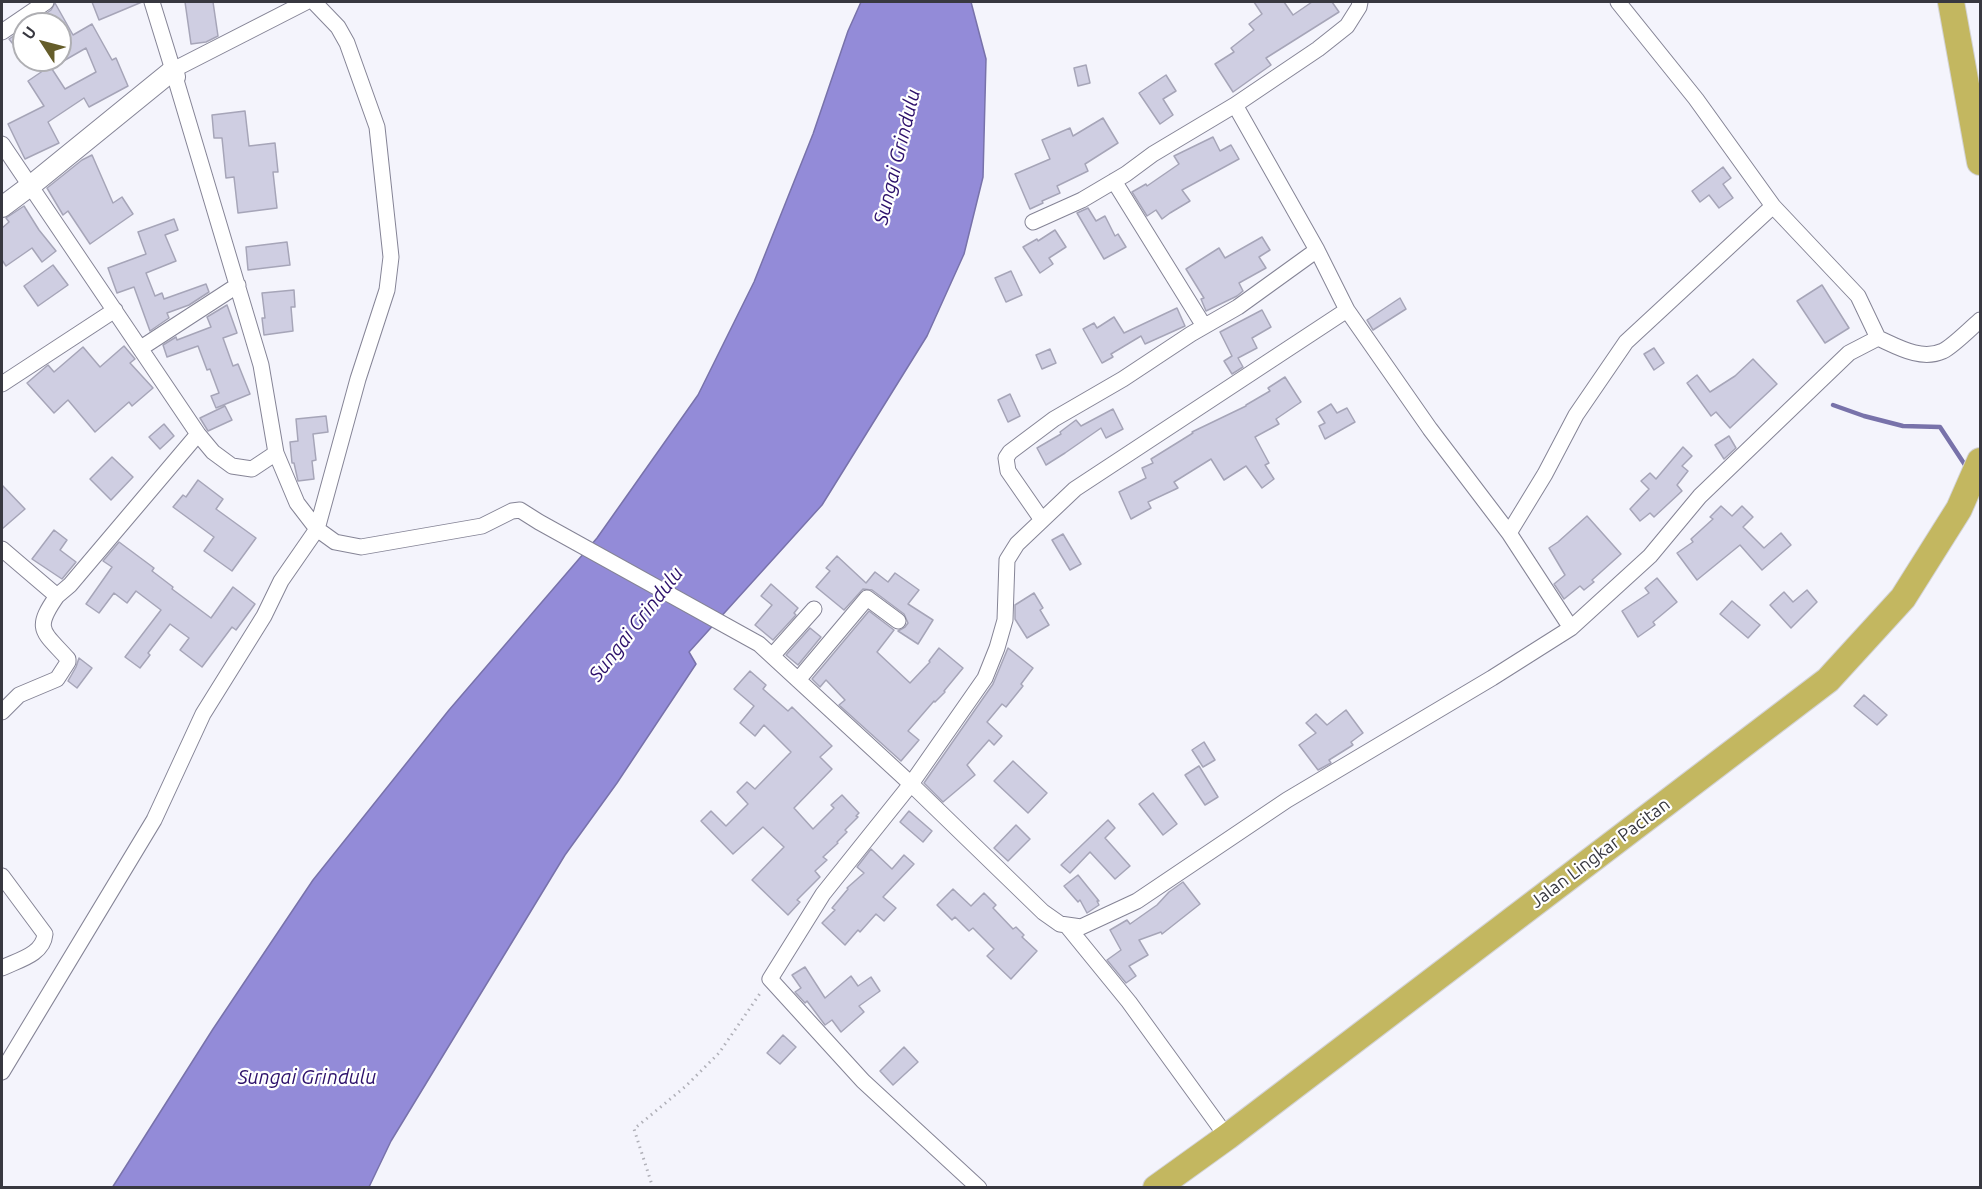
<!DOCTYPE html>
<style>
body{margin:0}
#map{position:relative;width:1982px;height:1189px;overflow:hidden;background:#f4f4fc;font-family:Ubuntu,sans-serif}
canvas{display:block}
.frame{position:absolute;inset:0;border:3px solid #383840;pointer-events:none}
.north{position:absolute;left:12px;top:12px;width:60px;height:60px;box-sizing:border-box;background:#fff;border:2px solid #afafb3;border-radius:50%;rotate:306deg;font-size:16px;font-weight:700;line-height:24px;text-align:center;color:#383840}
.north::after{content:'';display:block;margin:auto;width:21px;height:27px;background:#655d2a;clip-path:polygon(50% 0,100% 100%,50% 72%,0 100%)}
</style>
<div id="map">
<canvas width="1982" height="1189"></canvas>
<div class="frame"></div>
<div class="north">U</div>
</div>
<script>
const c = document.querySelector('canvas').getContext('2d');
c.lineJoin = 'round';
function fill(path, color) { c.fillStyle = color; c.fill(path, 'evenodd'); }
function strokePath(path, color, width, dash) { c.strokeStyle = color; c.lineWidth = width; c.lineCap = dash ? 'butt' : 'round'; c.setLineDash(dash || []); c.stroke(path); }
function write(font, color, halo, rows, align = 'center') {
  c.font = font + ' Ubuntu,sans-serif'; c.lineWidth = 4.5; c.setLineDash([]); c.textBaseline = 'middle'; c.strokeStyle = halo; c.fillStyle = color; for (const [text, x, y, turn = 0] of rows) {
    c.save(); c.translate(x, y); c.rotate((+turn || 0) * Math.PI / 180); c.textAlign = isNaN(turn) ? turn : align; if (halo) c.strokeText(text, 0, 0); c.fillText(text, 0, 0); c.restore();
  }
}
const water = new Path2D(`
 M861 2H971L986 59 983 177 964 254 927 336 822 505 689 652 696 664 617 783 565 855 391 1141 369 1187 112 1188 213 1029 313 880 449 710 597 538 698 395 754 282 813 134 848 31Z`);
fill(water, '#938bd8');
strokePath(water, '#7872aa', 1.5);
strokePath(new Path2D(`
 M1833 405 1864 416 1903 426 1940 427 1967 468`), '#7872aa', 4.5);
const building = new Path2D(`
 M92 2H142L99 20Z
 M185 2H213L218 36 206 42 191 44Z
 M1254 2H1284L1293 15 1312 2H1332L1339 12 1266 58 1271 65 1233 92 1215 64 1234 52 1231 48 1254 30 1249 24 1262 14Z
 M55 3 73 35 92 24 112 60 116 58 128 86 89 107 84 98 48 122 59 143 25 159 8 124 44 106 28 81 50 66 65 89 96 72 86 48 60 63V24H31L51 10Z
 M24 29V58L9 39Z
 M1086 65 1090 83 1078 86 1074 68Z
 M1166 75 1176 91 1163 99 1173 115 1160 124 1139 93Z
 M245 111 249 146 275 143 278 172H273L277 208 238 213 234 177 226 178 222 138H214L212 115Z
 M1103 118 1118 143 1085 164 1088 171 1057 186 1060 193 1042 201 1043 203 1030 209 1015 174 1050 159 1042 140 1070 128 1073 136Z
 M1213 137 1220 151 1231 145 1239 159 1182 190 1190 201 1170 213 1162 219 1156 210 1147 216 1132 192 1146 184 1147 186 1179 164 1174 156Z
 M92 155 113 203 122 197 133 214 90 244 68 211 63 215 47 188 82 160Z
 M1723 167 1731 178 1723 184 1733 198 1719 208 1709 195 1700 202 1692 191Z
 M24 206 39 230 56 251 42 262 32 248 6 266 2 260V228L9 222 6 218Z
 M1088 208 1096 221 1105 216 1115 236 1118 234 1126 247 1104 259 1077 213Z
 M174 219 178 230 165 235 176 261 146 273 155 296 162 293 164 299 206 284 209 292 189 305 167 313 169 318 150 331 134 287 117 293 108 268 146 254 138 232Z
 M1055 230 1066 247 1049 258 1053 264 1040 273 1023 247 1037 239 1038 241Z
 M1262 237 1270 250 1259 257 1266 268 1239 283 1243 291 1237 296 1206 311 1201 299 1204 298 1186 269 1219 248 1225 258Z
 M287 242 290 265 248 270 246 247Z
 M53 265 68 285 38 306 24 286Z
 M1011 271 1022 295 1006 302 995 278Z
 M1822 285 1849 328 1825 343 1797 301Z
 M294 290 295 307H291L293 331 264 335 262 318H265L262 293Z
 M1400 298 1406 309 1373 330 1367 320Z
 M227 305 237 333 223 338 233 366 238 364 250 394 216 408 211 396 219 393 210 369 207 370 198 346 167 357 163 345 176 337 177 340 211 327 207 317Z
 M1177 308 1185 326 1145 344 1141 336 1111 354 1113 357 1102 363 1083 329 1094 323 1097 328 1114 317 1124 333Z
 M1262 310 1271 327 1252 338 1257 348 1238 358 1243 367 1232 374 1224 361 1232 356 1220 332Z
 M124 346 135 359 130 363 153 388 132 406 129 402 95 432 68 400 54 413 27 383 48 365 54 372 83 347 100 367Z
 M1654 348 1664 363 1654 370 1644 354Z
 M1050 349 1056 363 1042 369 1036 355Z
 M1753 359 1777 384 1730 428 1716 412 1711 416 1687 383 1697 375 1710 392 1735 376Z
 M1285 377 1301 402 1276 419 1279 424 1255 437 1269 463 1265 465 1274 479 1262 488 1246 466 1224 480 1211 459 1174 482 1178 488 1148 502 1151 508 1131 519 1119 492 1146 478 1142 468 1153 463 1151 459 1193 433 1192 432 1246 406V405L1270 391 1268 388Z
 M1010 394 1020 416 1008 422 998 400Z
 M1331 404 1337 413 1347 408 1355 422 1325 439 1319 426 1325 423 1318 412Z
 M225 406 232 420 208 431 200 418Z
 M1113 409 1123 429 1106 438 1101 428 1065 453 1046 465 1037 448 1061 434 1060 432 1076 420 1081 426Z
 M326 416 328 432 313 434 316 460 312 461 314 479 298 481 294 463H292L290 442 298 441 296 419Z
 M164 424 174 436 160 449 149 437Z
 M1729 436 1736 448 1724 459 1715 445Z
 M1683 447 1692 456 1682 466 1688 471 1677 485 1682 491 1654 517 1650 513 1640 521 1630 509 1649 489 1641 481 1650 473 1656 479Z
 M112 457 133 477 111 500 90 479Z
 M198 480 223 499 216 509 256 538 232 571 204 551 214 537 173 507 183 495 186 497Z
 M2 485 25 509 2 529Z
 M1721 506 1732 516 1742 506 1753 517 1743 527 1764 548 1781 533 1791 545 1762 570 1740 545 1697 580 1677 553 1693 542 1691 539 1713 519 1710 517Z
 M1587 516 1621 554 1592 580 1594 582 1584 590 1580 586 1564 599 1554 584 1565 575 1549 548 1558 542Z
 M54 530 67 540 60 550 76 562 62 579 32 559Z
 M1063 534 1081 564 1070 570 1052 540Z
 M119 542 154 568 152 571 173 587 172 589 211 618 233 587 255 604 236 630 232 627 202 667 180 650 189 638 170 624 148 653 150 655 140 668 125 657 161 610 136 591 127 603 114 593 99 613 86 604 112 567 103 561Z
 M837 556 866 583 875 572 888 582 895 573 919 590 908 604 933 620 918 644 898 631 905 627 908 623 904 614 872 590 863 589 844 610 816 587 830 571 826 568Z
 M1657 578 1677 602 1653 622 1655 625 1638 637 1622 611 1649 593 1645 588Z
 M771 584 798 608 794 613 796 615 773 640 755 625 772 605 761 596Z
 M1807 590 1817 602 1791 628 1770 605 1784 592 1793 602Z
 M1034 593 1043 608 1040 610 1049 625 1027 638 1015 619V605Z
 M1732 601 1760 625 1748 638 1720 614Z
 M869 611 894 630 877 652 910 683 930 662 929 661 939 648 963 668 944 691 945 692 935 702 934 701 908 731 919 740 901 761 839 705 845 700 826 680 820 687 812 679Z
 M810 628 821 637 798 665 786 655Z
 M1008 648 1033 668 1021 684 1023 686 1006 707 1002 704 987 722 1002 736 994 745 989 740 967 765 975 775 943 802 924 783 993 684Z
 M79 658 92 668 77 688 68 681 76 667Z
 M750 671 766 685 763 689 788 711 792 707 832 746 820 757 832 769 794 808 813 829 834 808 831 805 842 795 859 813 856 816 858 817 845 830 847 832 837 842 838 843 823 857 827 860 815 871 820 877 797 900 800 902 788 915 752 880 784 847 763 827 733 854 701 821 711 811 726 826 748 804 737 792 747 782 755 789 791 752 764 725 755 736 740 723 754 706 734 689Z
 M1864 695 1887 715 1877 725 1854 706Z
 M1346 710 1363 733 1351 742 1353 745 1329 760 1331 763 1318 770 1299 745 1316 733 1306 723 1316 714 1327 725Z
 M1204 742 1215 760 1203 767 1192 750Z
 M1013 761 1047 793 1028 813 994 781Z
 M1199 766 1218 797 1205 805 1185 775Z
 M1153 793 1177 824 1163 835 1139 804Z
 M909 811 932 831 923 842 900 822Z
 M1108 820 1115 828 1105 838 1130 866 1115 879 1090 852 1070 873 1061 865Z
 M1016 825 1030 839 1008 861 994 848Z
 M871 849 892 869 904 855 914 864 883 897 896 908 884 921 876 914 860 932 858 930 845 945 822 923 835 910 832 908 848 889 847 888 864 873 857 867Z
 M1078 875 1099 901H1097L1099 905 1087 913 1080 900 1078 902 1064 886Z
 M1183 882 1200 904 1162 934 1161 932 1139 940 1148 955 1129 966 1136 976 1126 983 1107 960 1121 950 1110 930 1127 920 1130 924 1157 905 1169 892Z
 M953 889 971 906 984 893 996 905 993 908 1013 929 1016 927 1024 935 1022 937 1037 951 1011 979 987 956 994 949 973 928 969 931 955 917 952 920 937 905Z
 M805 967 825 998 851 976 858 986 871 977 880 991 859 1006 864 1012 841 1032 832 1020 825 1025 807 1001 805 1003 795 992 801 988 792 975Z
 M783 1035 796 1047 780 1064 767 1053Z
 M904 1047 918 1062 893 1085 880 1071Z`);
fill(building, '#cfcee2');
strokePath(building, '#a6a5b8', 1.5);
const minor = new Path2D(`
 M152 2 173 70 306 2
 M1618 2 1696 99 1773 206 1858 296 1878 338
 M2 32 46 2
 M175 77 261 365 276 453 297 503 317 529 335 542 361 547 482 526 512 511 520 510 539 522 759 644 911 784 1043 912 1060 924 1081 927 1137 901 1287 800 1492 678 1571 628 1650 556 1700 496 1849 353 1878 338C1898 347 1921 361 1943 351 1953 346 1971 328 1980 320
 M2 144 198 434 213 452 232 466 252 469 276 453
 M1114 181 1204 326
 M1033 222 1082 200 1126 174 1153 154 1235 105
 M1347 310 1430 429 1509 533 1571 628
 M141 348 238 285
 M2 384 115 310
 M1042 520 1008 471 1006 458 1010 452 1054 419 1123 379 1191 334 1238 307 1317 250
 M1509 533 1545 474 1576 415 1626 342 1773 206
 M2 549 57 596 70 585 198 434
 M772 656 814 609
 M798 680 867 598 898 621
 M2 712 19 695 57 679 68 662V659C43 631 33 630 57 596
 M2 876 45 934C43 955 18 960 2 968
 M1067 926 1129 1002 1227 1137
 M2 1072 154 820 203 714 264 616 281 581 317 529 358 379 387 290 391 257 377 127 347 43 338 27 314 2
 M979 1188 863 1081 770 979 823 894 911 784 985 678 997 648 1005 620 1007 560 1017 544 1075 489 1347 310 1317 250 1235 105 1318 49 1347 26 1359 7 1360 2`);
const tertiary = new Path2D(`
 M2 207 34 183 173 70 175 77`);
const trunk = new Path2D(`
 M1951 2 1980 162
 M1156 1188 1227 1137 1828 680 1903 598 1959 509 1980 461`);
strokePath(minor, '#858496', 17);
strokePath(tertiary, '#858496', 22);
strokePath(trunk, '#d3d3d5', 28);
strokePath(new Path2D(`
 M653 1188 634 1129 686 1086 719 1053 761 992`), '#b0b0b8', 3, [1.5, 4.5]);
strokePath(minor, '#fff', 15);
strokePath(tertiary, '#fff', 20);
strokePath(trunk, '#c3b760', 26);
write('18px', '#383840', '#fff', [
 ["Jalan Lingkar Pacitan",1600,853,-37]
]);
write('italic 20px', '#2d116b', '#fff', [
 ["Sungai Grindulu",897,157,-76],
 ["Sungai Grindulu",636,624,-52],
 ["Sungai Grindulu",307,1077]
]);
</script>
